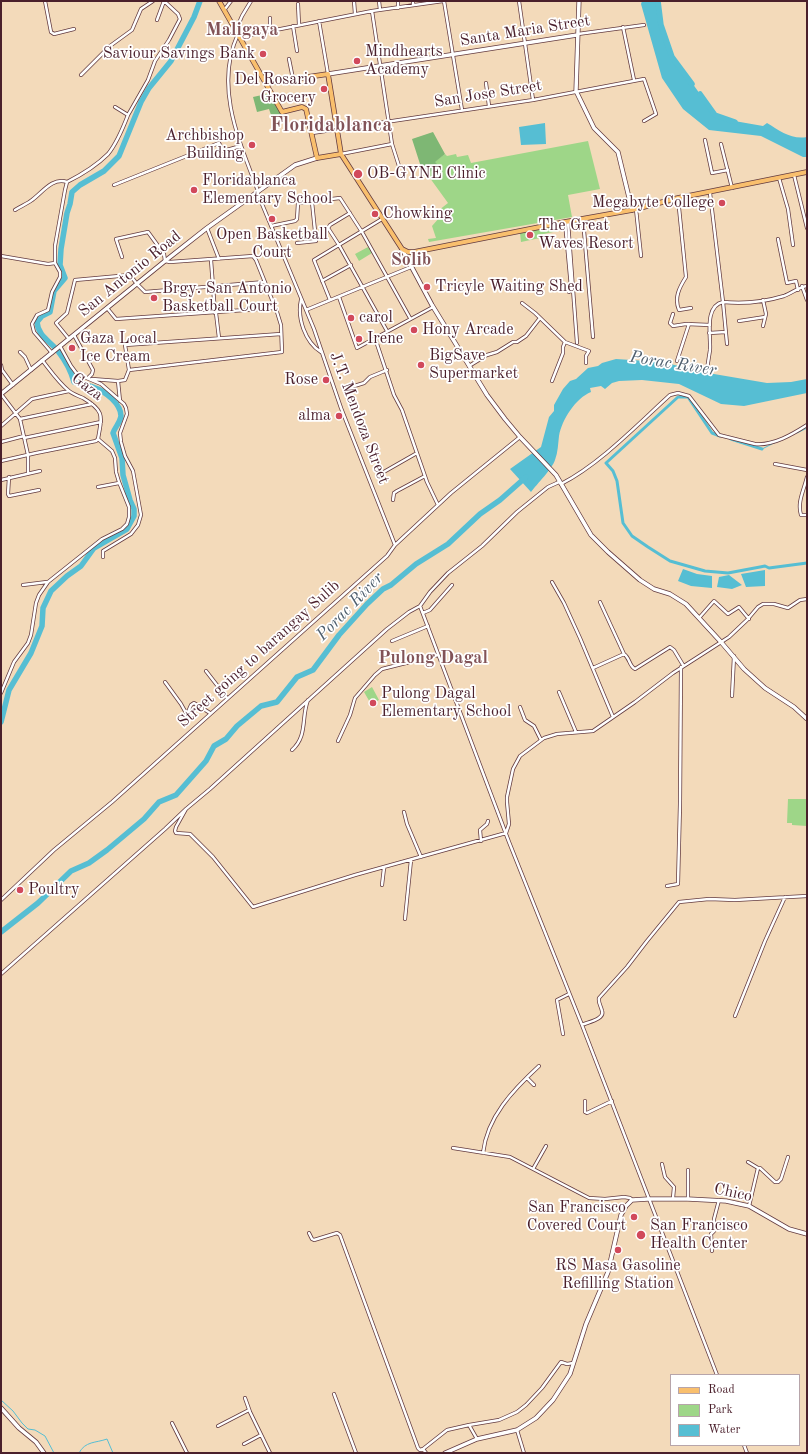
<!DOCTYPE html>
<style>
body{margin:0}
#map{position:relative;width:808px;height:1454px;overflow:hidden;background:#f3daba;font-family:"Old Standard TT",serif}
canvas{display:block}
.frame{position:absolute;inset:0;border:2px solid #4a1f2b;pointer-events:none}
.legend{position:absolute;left:670px;top:1374px;width:130px;height:72px;box-sizing:border-box;background:#fff;border:1px solid #b7a5aa;margin:0;padding:5px 7px;list-style:none;font-size:12px;color:#4a1f2b}
.legend li{display:flex;align-items:center;gap:8px;height:20px}
.legend b{width:20px;border:1px solid #b7a5aa}
</style>
<div id="map">
<canvas width="808" height="1454"></canvas>
<div class="frame"></div>
<ul class="legend">
<li><b style="height:5px;background:#f9bf6d"></b>Road</li>
<li><b style="height:11px;background:#9ed688"></b>Park</li>
<li><b style="height:11px;background:#56bed3"></b>Water</li>
</ul>
</div>
<script>
const c = document.querySelector('canvas').getContext('2d');
c.lineJoin = 'round';
function fill(path, color) { c.fillStyle = color; c.fill(path, 'evenodd'); }
function strokePath(path, color, width, dash) { c.strokeStyle = color; c.lineWidth = width; c.lineCap = dash ? 'butt' : 'round'; c.setLineDash(dash || []); c.stroke(path); }
function write(font, color, halo, rows, align = 'center') {
  c.font = font + ' "Old Standard TT",serif'; c.lineWidth = 3.5; c.setLineDash([]); c.textBaseline = 'middle'; c.strokeStyle = halo; c.fillStyle = color; for (const [text, x, y, turn = 0] of rows) {
    c.save(); c.translate(x, y); c.rotate((+turn || 0) * Math.PI / 180); c.textAlign = isNaN(turn) ? turn : align; if (halo) c.strokeText(text, 0, 0); c.fillText(text, 0, 0); c.restore();
  }
}
fill(new Path2D(`
 M332 121 334 130 315 133 314 124Z
 M588 141 600 189 568 195 572 217 429 242 428 239 436 238 432 226 439 218 434 214 448 203 427 174 439 166 434 162 445 154 447 156 456 154 457 157 468 155 471 163Z
 M557 225 558 231 539 235 540 238 521 242 520 233Z
 M368 247 372 253 359 261 355 254Z
 M372 687 379 700 371 704 364 692Z
 M788 799H807V826L792 825V823H787Z`), '#9ed688');
fill(new Path2D(`
 M271 93 281 112 282 115 274 117 273 115H271L269 109 257 112 253 97Z
 M433 132 445 154 435 162 439 166 427 174 420 164 412 139Z`), '#7eb774');
fill(new Path2D(`
 M642 1H658L657 8 664 39 675 64 690 80 712 111 723 119 763 126 767 123C780 131 792 140 807 137V157H803L761 136 709 130 683 109 662 78 641 4Z
 M545 123 546 144 521 145 519 127Z
 M616 359 662 362 708 373 767 383 791 382 807 379V393L744 406 721 404 679 384 642 380 619 381 612 383 605 389 601 386 590 388 591 392C576 398 562 419 559 436 558 444 558 452 555 460 552 469 537 484 531 492L510 469 541 447 549 417 554 411V405L563 389 570 381 576 379 588 368 598 366 602 363Z
 M683 569 697 574 712 576V588L691 586 678 581Z
 M765 570V586L746 587 741 574Z
 M729 575 742 585 732 589 717 587 719 577Z`), '#56bed3');
strokePath(new Path2D(`
 M797 433 807 428
 M762 449 776 442
 M1 1400 13 1411 22 1423 28 1429 35 1430 45 1436 54 1453
 M79 1453C85 1441 96 1443 107 1439L113 1453`), '#56bed3', 1);
strokePath(new Path2D(`
 M720 436 712 433 688 397H678L606 463 613 471 617 481 623 523 632 536 648 547 670 561 705 571 728 573 760 567 765 566 769 568 807 563
 M731 439 762 449`), '#56bed3', 3);
strokePath(new Path2D(`
 M658 1 661 25 672 57 692 84
 M700 94 715 115 735 122
 M1 722 9 690 31 653 42 626 43 608 51 591 67 576 81 566 94 548 127 529 134 516V509L130 500 123 475 122 458 113 433C115 427 120 423 121 416 121 404 105 391 95 388 88 385 81 384 74 382 71 371 65 360 58 351 50 341 38 336 37 322L42 316 50 312 54 291 65 278 60 265 61 249 67 213 70 204 72 192 80 185 104 171 119 156 141 102 149 88 171 61 194 17 200 1
 M1 932 38 903 71 871 89 863 107 850 144 819 159 802 176 795 206 761 214 746 226 739 237 726 261 706 277 702 297 677 313 670 339 635 367 604 383 589 391 585 416 564 448 544 480 514 500 500 526 477`), '#56bed3', 5.5);
const minor = new Path2D(`
 M45 1 51 32 54 34 74 29
 M354 1 355 14
 M379 1 380 10
 M398 1V8
 M413 1V5
 M444 1 462 110
 M519 1 533 100
 M298 4 299 25
 M225 9 231 1
 M372 11 392 144 399 166
 M157 20 164 1
 M319 21 328 74
 M293 26 297 51
 M623 27 634 80
 M236 30 242 16 251 1
 M270 31V18
 M238 34C214 86 239 141 258 191
 M578 34 644 25
 M240 37 372 11 443 1
 M289 59 293 79
 M81 75 110 46 132 30 141 9 153 1
 M486 83 489 106
 M128 115 148 80 155 61 169 40 180 19 178 14 164 1
 M312 133 533 100 644 79 656 114 644 121
 M705 140 712 173 728 170
 M721 144 732 188
 M341 154 392 144
 M794 175 807 228
 M779 178 788 209 793 245
 M114 185 219 143 223 151 241 146
 M257 192 314 329 341 408 395 545
 M710 193 723 302C743 304 764 302 784 296 792 293 799 287 807 286
 M678 198 686 277C679 288 674 298 679 310L691 308
 M636 209 641 256
 M15 210C21 206 27 204 32 200 42 193 52 177 67 182
 M350 213 330 225 328 228 339 245 387 331
 M583 219 593 337
 M565 222 571 287 569 292
 M568 222 577 343
 M271 226 295 221 297 219 298 203 340 198 362 232 410 318
 M207 228 219 259
 M778 239 787 283 796 281 798 290
 M297 243 316 241 312 202
 M1 256 48 264 55 263
 M122 257 116 239 148 232 164 254 165 261 170 262 253 256 256 260 277 312 281 325 282 352 129 370 125 345 281 334
 M211 260 215 313
 M322 281 351 265
 M802 286 807 300
 M339 297 357 348 433 307
 M301 300C297 318 305 342 321 352
 M330 300 314 260 382 219
 M763 300 766 314 763 326
 M522 303 535 313 565 342 589 351 586 356V363
 M107 308 116 319 274 308
 M306 310 411 267
 M216 313 219 338
 M673 314 670 323 673 326 686 324 710 325
 M739 321 765 317
 M709 333 726 332
 M74 335 93 370 92 374 88 378
 M375 338 394 395 402 410 427 482 438 505
 M69 339 56 323 67 313 75 280 130 275 137 284 145 292 265 282
 M60 346 71 366 77 374 101 384 124 404 126 408 127 414 120 433 121 442 125 456 133 471 141 515 138 525 131 534 103 551V557
 M20 352 25 357 31 370
 M52 353 34 332 32 324 37 315 48 310 52 292 60 277V272L55 263V246L65 190 67 182C81 175 97 165 108 154 117 143 123 128 128 115L115 107
 M42 360C50 370 58 382 69 391 73 394 78 396 83 398 105 411 102 416 98 439
 M677 361 689 324
 M1 365 2 370 13 385
 M469 366 487 355 497 352 513 342H517L526 336 540 318
 M707 369C708 363 709 356 710 350 711 336 704 306 723 302L727 344
 M92 379 118 381 125 380 129 370
 M118 381 120 401
 M552 381 563 353V347L565 342
 M351 387 364 383 370 377 387 370
 M1 394 20 419 28 455V473
 M20 419 92 404
 M1 426 32 399 69 391
 M24 438 101 422
 M1 442 24 436
 M1 461 36 453 96 441 98 439
 M775 464 807 470
 M382 473 417 453
 M9 477 8 494 9 496 39 490
 M807 477C804 490 797 502 801 515H807
 M1 480 40 471
 M561 484C600 464 637 425 670 395L678 393 689 396 719 435 755 444C773 446 793 434 807 425
 M98 487 119 483
 M393 500 394 493 397 491 425 476
 M552 582 564 603 580 638 613 717
 M23 585 47 582
 M420 606 509 842 582 1025 717 1375
 M423 613 430 610 452 585
 M699 618 714 601 728 614 739 607 749 619
 M392 641 428 626
 M624 654C630 658 629 666 635 669L670 647 674 650 683 665
 M593 668 624 654 600 602
 M206 671 227 698
 M165 682 181 704 186 713 188 712 191 705 194 703 210 713
 M559 692 576 732
 M1 693 14 662 28 643 31 635 36 603 39 595 48 582 102 539 122 529 127 524 129 517V507L119 482 116 472 115 458 112 451 98 439
 M732 696 734 656
 M520 707 525 720 534 726 541 740
 M338 741 350 715 355 698 375 675 382 669 438 655
 M292 750C308 736 301 717 308 700
 M186 809 176 827 175 831 176 833 190 834 213 857 253 907 355 875 506 833 509 824 507 802V797L513 769 520 756 544 738 557 734 593 731 635 702 673 673 729 637 747 620 758 607 763 604H774L788 608 800 600 807 599
 M404 812 407 824 421 857
 M481 841 480 830 487 824 488 821
 M382 885 384 868
 M667 886 678 884 680 804 681 667
 M1 900 54 850 112 802 387 556 395 545 451 493 520 437
 M405 919 411 860
 M1 974 165 829 186 809 210 789 387 629 409 612 420 606 430 592 448 573 482 546 517 512 548 487 559 482
 M735 1016 765 941 785 897
 M582 1025C588 1022 605 1019 602 1011 601 1006 598 1003 599 998L627 967 647 941 679 902 709 899 735 900 807 896
 M563 1034 557 1000 569 994
 M527 1078 534 1085
 M585 1101V1112L587 1113 612 1101
 M453 1148 510 1157 589 1198 605 1199 624 1197 630 1198 632 1200
 M483 1153C487 1117 513 1090 539 1066
 M748 1162 758 1168 749 1206
 M662 1164 665 1177 674 1187 673 1198
 M758 1168H760L775 1182H778L781 1179 788 1157
 M533 1169 546 1146
 M688 1170V1199
 M309 1233 312 1239 314 1240 337 1233 340 1235 418 1448 420 1450 423 1449
 M712 1251 711 1234 714 1231V1219L719 1200
 M334 1394 356 1453
 M245 1398 250 1412 270 1453
 M172 1423 187 1453
 M469 1425 499 1420 517 1412 526 1405 542 1388 561 1362 567 1364 573 1363
 M218 1426 249 1410
 M517 1430 524 1453
 M244 1444 261 1435
 M744 1445 747 1453
 M426 1453 423 1449 447 1430 469 1425 477 1439`);
const tertiary = new Path2D(`
 M579 1 576 91 594 128 618 152 632 210
 M328 74 577 35
 M402 249 432 305 487 395 505 419 520 437 556 475 591 535 608 552 640 580 654 589 670 594 686 604 721 642 744 669 765 688 794 707 807 719
 M1 394 165 261 207 228 295 165 317 158
 M1 1408 19 1428 36 1442 44 1453
 M445 1453 477 1439 517 1430 536 1418 553 1400 570 1374 586 1324 608 1272 621 1215 626 1206 632 1200 648 1199H688L726 1201 749 1206 789 1229 807 1234`);
const primary = new Path2D(`
 M219 1 282 112 302 107 306 109 317 158 341 154
 M267 83 328 74 341 154 402 249 408 252H414L565 222 632 210 678 198 807 172`);
strokePath(minor, '#633b40', 4);
strokePath(tertiary, '#633b40', 5);
strokePath(primary, '#633b40', 5.5);
strokePath(minor, '#fff', 2.5);
strokePath(tertiary, '#fff', 3.5);
strokePath(primary, '#f9bf6d', 4);
for (const [x, y, r, color] of [
 [263,54,4,"#d1495b"],
 [357,61,4,"#d1495b"],
 [324,89,4,"#d1495b"],
 [252,145,4,"#d1495b"],
 [358,174,5,"#d1495b"],
 [194,190,4,"#d1495b"],
 [722,203,4,"#d1495b"],
 [375,214,4,"#d1495b"],
 [272,219,4,"#d1495b"],
 [530,235,4,"#d1495b"],
 [427,287,4,"#d1495b"],
 [154,298,4,"#d1495b"],
 [351,318,4,"#d1495b"],
 [414,330,4,"#d1495b"],
 [359,339,4,"#d1495b"],
 [72,348,4,"#d1495b"],
 [421,365,4,"#d1495b"],
 [326,380,4,"#d1495b"],
 [339,416,4,"#d1495b"],
 [373,703,4,"#d1495b"],
 [20,890,4,"#d1495b"],
 [634,1217,4,"#d1495b"],
 [641,1235,5,"#d1495b"],
 [618,1250,4,"#d1495b"]
]) { const dot = new Path2D(); dot.arc(x, y, r, 0, 2 * Math.PI); c.fillStyle = color; c.fill(dot); strokePath(dot, '#fff', 1.5); }
write('16px', '#4a1f2b', '#fff', [
 ["Santa Maria Street",525,31,-9],
 ["San Jose Street",488,94,-9],
 ["San Antonio Road",130,274,-39],
 ["Gaza",87,387,37],
 ["J.T. Mendoza Street",359,418,69],
 ["Street going to barangay Sulib",259,654,-42],
 ["Chico",733,1193,12]
]);
write('16px', '#4a1f2b', '#fff', [
 ["Mindhearts",365,52],
 ["Academy",365,70],
 ["Saviour Savings Bank",255,54,"right"],
 ["Del Rosario",316,80,"right"],
 ["Grocery",316,98,"right"],
 ["Archbishop",244,136,"right"],
 ["Building",244,154,"right"],
 ["OB-GYNE Clinic",367,174],
 ["Floridablanca",202,181],
 ["Elementary School",202,199],
 ["Megabyte College",714,203,"right"],
 ["Chowking",383,214],
 ["The Great",538,226],
 ["Waves Resort",538,244],
 ["Open Basketball",272,235,"center"],
 ["Court",272,253,"center"],
 ["Tricyle Waiting Shed",435,287],
 ["Brgy. San Antonio",162,289],
 ["Basketball Court",162,307],
 ["carol",359,318],
 ["Hony Arcade",422,330],
 ["Gaza Local",80,339],
 ["Ice Cream",80,357],
 ["Irene",367,339],
 ["BigSave",429,356],
 ["Supermarket",429,374],
 ["Rose",318,380,"right"],
 ["alma",331,416,"right"],
 ["Pulong Dagal",381,694],
 ["Elementary School",381,712],
 ["Poultry",28,890],
 ["San Francisco",626,1208,"right"],
 ["Covered Court",626,1226,"right"],
 ["San Francisco",650,1226],
 ["Health Center",650,1244],
 ["RS Masa Gasoline",618,1266,"center"],
 ["Refilling Station",618,1284,"center"]
], 'left');
write('italic 17px', '#4f5f6e', '#fff', [
 ["Porac River",673,364,9],
 ["Porac River",350,607,-46]
]);
write('bold 18px', '#825357', '#fff', [
 ["Maligaya",242,30],
 ["Solib",411,260],
 ["Pulong Dagal",433,658]
]);
write('bold 20px', '#825357', '#fff', [
 ["Floridablanca",331,126]
]);
</script>
